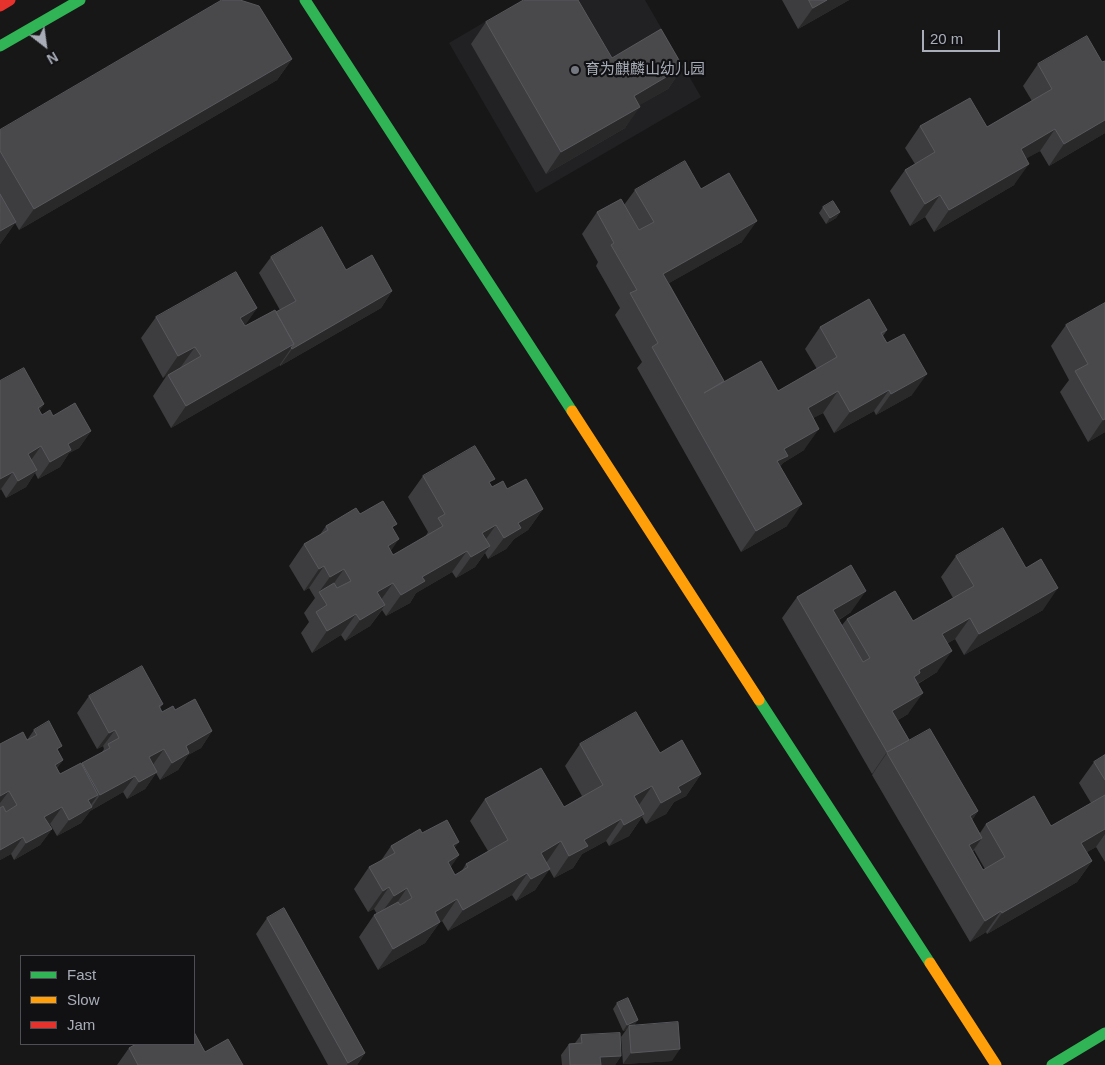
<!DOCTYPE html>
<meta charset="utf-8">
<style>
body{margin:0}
#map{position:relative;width:1105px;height:1065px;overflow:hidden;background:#171717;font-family:Helvetica,sans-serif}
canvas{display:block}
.legend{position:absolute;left:20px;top:955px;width:175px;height:90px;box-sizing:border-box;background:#111113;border:1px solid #4d4f55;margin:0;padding:6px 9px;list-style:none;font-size:15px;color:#a8adb8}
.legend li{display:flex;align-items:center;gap:10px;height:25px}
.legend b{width:25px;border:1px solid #4d4f55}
.north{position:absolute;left:20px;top:20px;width:50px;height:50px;-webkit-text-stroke:4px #111113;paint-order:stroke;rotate:150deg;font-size:14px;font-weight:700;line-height:20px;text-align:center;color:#a8adb8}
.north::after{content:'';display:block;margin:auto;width:18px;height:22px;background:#a8adb8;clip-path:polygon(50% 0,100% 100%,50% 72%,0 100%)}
.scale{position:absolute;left:922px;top:30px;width:78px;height:22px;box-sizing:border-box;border:2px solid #a8adb8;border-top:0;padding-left:6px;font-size:15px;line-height:18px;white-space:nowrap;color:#a8adb8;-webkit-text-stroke:4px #111113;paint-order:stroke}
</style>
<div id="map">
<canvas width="1105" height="1065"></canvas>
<ul class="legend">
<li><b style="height:6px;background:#30b455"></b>Fast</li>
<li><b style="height:6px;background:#ff9f0a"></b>Slow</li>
<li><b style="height:6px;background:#e5322d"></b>Jam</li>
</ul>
<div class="north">N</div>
<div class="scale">20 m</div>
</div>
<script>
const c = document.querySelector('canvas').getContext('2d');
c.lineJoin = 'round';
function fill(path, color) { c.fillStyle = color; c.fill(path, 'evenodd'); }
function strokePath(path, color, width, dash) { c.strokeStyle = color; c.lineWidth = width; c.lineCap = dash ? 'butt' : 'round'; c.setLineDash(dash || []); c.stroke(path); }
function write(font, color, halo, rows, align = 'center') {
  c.font = font + ' Helvetica,"Noto Sans SC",sans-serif'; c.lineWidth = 4.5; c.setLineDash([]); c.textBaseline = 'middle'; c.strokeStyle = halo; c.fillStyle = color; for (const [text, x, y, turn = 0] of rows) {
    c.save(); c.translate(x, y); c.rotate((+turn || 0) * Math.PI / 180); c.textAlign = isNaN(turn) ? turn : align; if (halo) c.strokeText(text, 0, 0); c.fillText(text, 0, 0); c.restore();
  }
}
fill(new Path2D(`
 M522 0H645L701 97 536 193 449 43Z`), '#212123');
strokePath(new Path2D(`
 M305 0 572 411
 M0 46 80 0
 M759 700 930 963
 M1052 1065 1105 1033`), '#30b455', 11);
strokePath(new Path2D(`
 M572 411 759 700
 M930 963 996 1065`), '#ff9f0a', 11);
strokePath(new Path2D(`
 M0 6 10 0`), '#e5322d', 11);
fill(new Path2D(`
 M782 0H849L798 29Z
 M486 22 612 58 683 67 668 89 639 105 625 128 546 174 471 44Z
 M292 59 277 80 19 230 15 223 0 244V130Z
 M1038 64 1105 133 1049 166 1040 151 1026 158 1014 185 934 232 925 217 910 226 890 191 905 170 915 164 905 148 920 126 987 127 1032 101 1023 86Z
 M701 189 742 242 669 283 724 381 723 383 778 391 817 369 805 349 820 327 887 330 883 336 912 395 876 415 874 411 834 433 823 413 813 418 804 450 783 463 780 466 787 526 741 552 637 368 642 362 615 315 620 308 596 266 598 262 582 234 597 212 624 205 635 190Z
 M823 207 840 212 836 218 826 224 819 213Z
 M271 257 346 270 392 291 381 308 280 366V365L171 428 153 396 167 375 163 378 141 338 156 317 257 308 244 326H245L280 310 259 273Z
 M1105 303V432L1088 442 1060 392 1069 380 1051 346 1066 325Z
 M0 381 44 404 39 411 42 415 53 416 91 431 79 448 69 453 60 467 38 479 35 473 26 487 6 498 1 489 0 490Z
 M423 476 491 485 492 487 507 489 543 509 528 530 514 539 506 549 488 559 485 553 475 567 456 578 452 572 416 593 410 603 386 616 382 610 370 626 345 641 341 635 312 653 301 633 309 622 304 613 315 598 309 588 304 591 289 566 304 544 319 536 326 526 360 514 393 529 391 551 393 555 425 537 428 532 408 497Z
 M956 556 1043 610 964 655 955 639 948 643 937 672 918 684 908 714 898 720 909 740 907 742 978 811 972 820 980 833 986 824 1051 826 1091 803 1079 783 1094 762 1105 755V862L1096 847 1087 852 1092 861 1077 882 987 934 986 932 970 942 872 775 874 772 872 774 782 618 797 597 851 612 839 620 842 625 847 619 913 621 953 598 941 577ZM974 850 985 869 983 870 973 852Z
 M89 696 163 704 160 708 162 712 175 710 212 731 201 748 188 755 178 770 160 780 156 773 145 789 127 799 123 792 90 811 81 823 57 836 50 824H49L52 829 40 845 14 860 11 854 0 860V744L27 740 34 730 58 752 63 760 57 768 60 774 81 764 82 763 102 752 104 749 103 746 97 749 77 713Z
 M580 744 660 753 701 774 686 796 674 802 666 814 646 824 642 817 629 836 609 846 606 841 582 854 573 868 554 878 549 869 535 890 516 901 512 895 448 931 442 921 440 922 425 943 378 970 359 937 374 915 377 914 374 909 368 912 354 889 369 867 380 862 391 846 422 833 455 848 459 855 450 867 455 875 461 872 466 864 488 851 470 821 485 799 564 807 582 796 565 766Z
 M267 918 365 1053 357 1065H328L256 934Z
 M617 1003 635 1025 672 1061 623 1064 621 1037 626 1030 623 1031 613 1009Z
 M581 1035 621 1056 615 1065H562L561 1055 569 1044 575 1043Z
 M129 1048 205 1052 243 1065H117Z`), '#3d3d3f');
fill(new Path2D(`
 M827 0H849L798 29 813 8Z
 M292 59 277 80 19 230 34 209Z
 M683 67 668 89 619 117 634 96Z
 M640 107 625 128 546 174 561 152Z
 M1105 120V133L1049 166 1064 144Z
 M1055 129 1040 151 1006 170 1021 149Z
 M1029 164 1014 185 934 232 949 210Z
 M940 195 925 217 910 226 925 204Z
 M840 212 836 218 826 224 830 218Z
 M757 221 742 242 648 295 663 274Z
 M16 222 1 243 0 244V231Z
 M392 291 381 308 280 366 292 349Z
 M257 308 242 330 240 318Z
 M294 344 279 366 171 428 186 406Z
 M195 347 180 368 163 378 178 356Z
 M927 374 912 395 876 415 891 394Z
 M889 390 874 411 834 433 850 412Z
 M838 391 823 413 792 429 808 408Z
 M44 404 32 421 38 408Z
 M1105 419V432L1088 442 1103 420Z
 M819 429 804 450 783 463 773 477 762 483 784 449Z
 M91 431 79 448 69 453 60 467 38 479 50 462 68 444Z
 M41 446 29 463 28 454Z
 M37 470 26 487 6 498 18 481Z
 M13 472 1 489 0 490V479Z
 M802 504 787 526 741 552 756 531Z
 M543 509 528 530 514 539 506 549 488 559 504 538 518 523Z
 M496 525 481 546 482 533Z
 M399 539 384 561 388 546Z
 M490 546 475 567 456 578 471 557Z
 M467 551 452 572 416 593 410 603 386 616 401 595 422 577Z
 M324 566 309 588 304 591 319 569Z
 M344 569 329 590 319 592 330 577Z
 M393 583 378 604 377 592Z
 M1058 588 1043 610 964 655 979 634Z
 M866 591 851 612 818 632 833 610Z
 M385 605 370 626 345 641 360 620Z
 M356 614 341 635 312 653 327 631Z
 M970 618 955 639 927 655 942 634Z
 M952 651 937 672 910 688 899 698 919 670Z
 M923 693 908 714 877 732 892 711Z
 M115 730 103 746 97 749 109 733Z
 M212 731 201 748 188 755 178 770 160 780 172 763 186 746Z
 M909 740 894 761 887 753 874 772 872 774 887 752Z
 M164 749 152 766 149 757Z
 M63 760 51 776 55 765Z
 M157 772 145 789 127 799 139 782Z
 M701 774 686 796 674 802 666 814 646 824 661 803 678 787Z
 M135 776 123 792 90 811 81 823 57 836 69 820 88 800 98 795 88 809 91 808 100 795Z
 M652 786 637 808 634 796Z
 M9 791 0 803V796Z
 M62 807 50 824 33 833 44 817Z
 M978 811 963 833 970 816Z
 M644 814 629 836 609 846 624 825Z
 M621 819 606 841 582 854 573 868 554 878 569 856 584 840Z
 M52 829 40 845 14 860 26 843Z
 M1105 829V834L1096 847 1066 864 1081 843Z
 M23 837 11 854 0 860V850Z
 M982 838 967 859 969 845Z
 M561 841 546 863 527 874 512 895 448 931 463 910 541 853Z
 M459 842 444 863 453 845Z
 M459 855 444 877 448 862Z
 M1092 861 1077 882 987 934 1002 913Z
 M550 869 535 890 516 901 531 879Z
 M389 887 374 909 368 912 383 891Z
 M407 888 392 910 378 917 394 896Z
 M457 899 442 921 420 934 435 912Z
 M1001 911 986 932 970 942 985 921Z
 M440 922 425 943 378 970 393 949Z
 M638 1020 634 1026H629L626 1030 623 1031 627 1025Z
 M680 1049 672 1061 623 1064 631 1053Z
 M365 1053 357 1065H347L348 1063Z
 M621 1056 615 1065H595L600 1057Z`), '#29292a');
const building = new Path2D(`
 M222 0H240L259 6 292 59 34 209 0 151V130Z
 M524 0H578L612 58 661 29 683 67 634 96 640 107 561 152 486 22Z
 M809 0H827L813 8Z
 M1087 36 1102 62 1105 61V120L1064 144 1055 129 1021 149 1029 164 949 210 940 195 925 204 905 170 935 152 920 126 970 98 987 127 1052 89 1038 64Z
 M685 161 701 189 729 173 757 221 663 274 724 381 704 393 761 361 778 391 837 357 820 327 869 299 887 330 881 333 887 343 904 334 927 374 891 394 889 390 850 412 838 391 808 408 819 429 784 449 788 456 777 461 802 504 756 531 652 347 658 343 630 293 637 290 611 245 614 243 597 212 621 199 639 230 654 222 635 190Z
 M0 194 16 222 0 231Z
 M833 201 840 212 830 218 823 207Z
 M322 227 346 270 372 255 392 291 292 349 291 348 294 344 276 312 296 301 271 257Z
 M236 272 257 308 240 318 245 326 275 310 294 344 186 406 168 375 201 356 195 347 178 356 156 317Z
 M1105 303V419L1103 420 1075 371 1088 364 1066 325Z
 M24 368 44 404 38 408 42 415 50 410 53 416 75 403 91 431 68 444 71 450 50 462 41 446 28 454 37 470 18 481 13 472 0 479V381Z
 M475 446 495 479 489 482 492 487 503 481 507 489 526 479 543 509 518 523 521 528 504 538 496 525 482 533 490 546 471 557 467 551 422 577 425 581 401 595 393 583 377 592 385 605 360 620 356 614 327 631 316 612 327 605 319 592 334 583 337 588 351 581 344 569 330 577 324 566 319 569 304 544 328 530 326 526 356 508 360 514 383 501 397 524 392 527 399 539 388 546 393 555 443 526 438 518 445 514 423 476Z
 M1003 528 1026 568 1041 559 1058 588 979 634 970 618 942 634 952 651 919 670 920 673 914 677 923 693 892 711 909 740 887 752 797 597 851 565 866 591 833 610 863 662 870 658 847 619 895 591 913 621 974 586 956 556Z
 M142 666 163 704 159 706 162 712 173 706 175 710 195 699 212 731 186 746 189 753 172 763 164 749 149 757 157 772 139 782 135 776 100 795 82 763 110 748 108 744 119 738 115 730 109 733 89 696Z
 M636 712 660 753 682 740 701 774 678 787 681 792 661 803 652 786 634 796 644 814 624 825 621 819 584 840 588 846 569 856 561 841 541 853 550 869 531 879 527 873 463 910 457 899 435 912 440 922 393 949 374 915 398 902 400 905 412 898 407 888 394 896 389 887 383 891 369 867 395 853 391 846 420 829 422 833 447 820 459 842 453 845 459 855 448 862 455 875 468 867 466 864 508 840 485 799 541 768 564 807 603 785 580 744Z
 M49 721 62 746 57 749 63 760 55 765 60 774 81 763 98 795 88 800 92 807 69 820 62 807 44 817 52 829 26 843 23 837 0 850V808L3 806 6 812 17 805 9 791 0 796V744L23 732 27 740 37 735 34 730Z
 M930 729 978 811 970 816 982 838 969 845 983 870 1005 857 986 824 1034 796 1051 826 1105 795V829L1081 843 1092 861 1002 913 1001 911 985 921 887 753Z
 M1105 755V780L1094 762Z
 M284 908 365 1053 348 1063 267 918Z
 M628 998 638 1020 627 1025 617 1003Z
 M678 1022 680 1049 631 1053 629 1026Z
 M194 1032 205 1052 228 1039 243 1065H138L129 1048 136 1044H194Z
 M620 1033 621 1056 600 1057 601 1065H570L569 1044 582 1043 581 1035Z`);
fill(building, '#49494c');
strokePath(building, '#58595d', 1);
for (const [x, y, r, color] of [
 [575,70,5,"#757880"]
]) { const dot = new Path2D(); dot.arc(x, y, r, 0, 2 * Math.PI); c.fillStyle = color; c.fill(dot); strokePath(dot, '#111113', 2); }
write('15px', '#a8adb8', '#111113', [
 ["育为麒麟山幼儿园",585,70]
], 'left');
</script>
